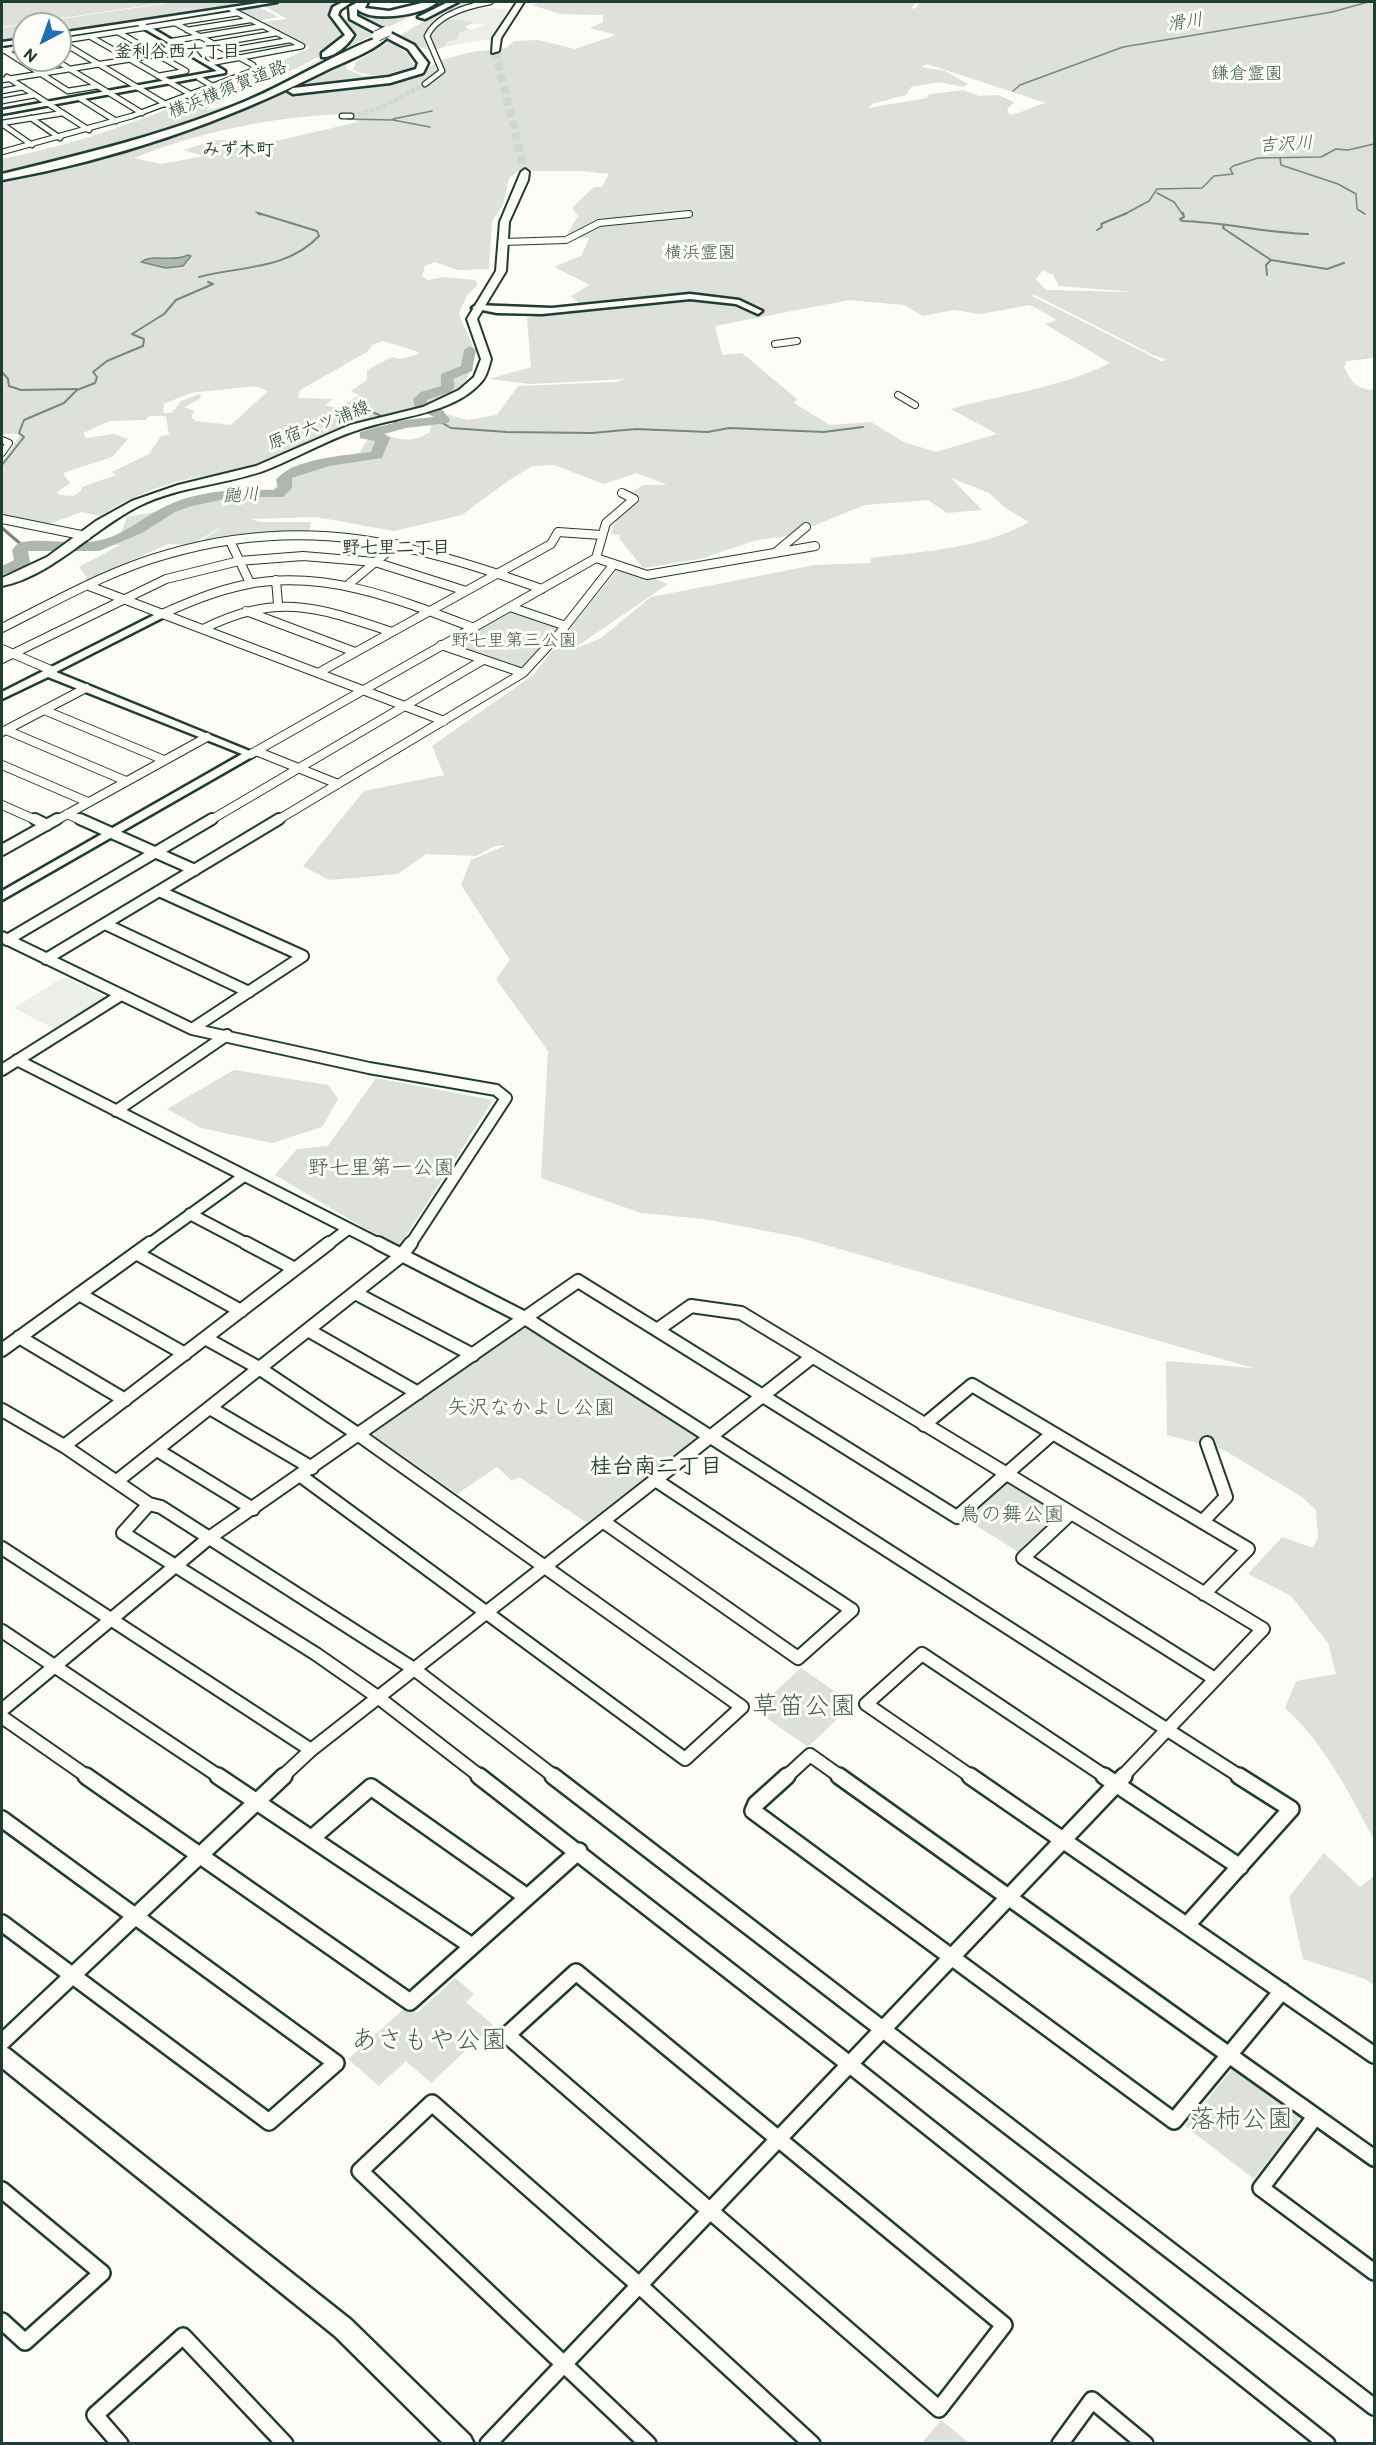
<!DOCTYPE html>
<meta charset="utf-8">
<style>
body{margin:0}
#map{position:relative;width:1376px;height:2445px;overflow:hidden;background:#fdfcf7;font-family:"Balsamiq Sans",sans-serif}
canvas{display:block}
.frame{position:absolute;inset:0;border:3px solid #1f3d34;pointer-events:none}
.north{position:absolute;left:12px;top:12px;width:60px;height:60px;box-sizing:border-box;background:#fdfcf7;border:2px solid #a4b0a9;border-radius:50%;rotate:221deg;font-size:16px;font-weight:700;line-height:24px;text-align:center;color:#1f3d34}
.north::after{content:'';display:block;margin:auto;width:21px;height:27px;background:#1f6fb2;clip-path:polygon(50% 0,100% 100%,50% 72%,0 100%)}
</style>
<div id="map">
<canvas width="1376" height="2445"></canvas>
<div class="frame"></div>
<div class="north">N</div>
</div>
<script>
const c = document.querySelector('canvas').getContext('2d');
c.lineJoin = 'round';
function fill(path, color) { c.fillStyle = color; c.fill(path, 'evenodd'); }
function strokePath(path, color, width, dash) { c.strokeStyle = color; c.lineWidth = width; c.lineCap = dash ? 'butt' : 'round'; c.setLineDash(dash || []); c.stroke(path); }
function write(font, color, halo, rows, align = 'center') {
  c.font = font + ' "Balsamiq Sans","Klee One",sans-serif'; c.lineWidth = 6; c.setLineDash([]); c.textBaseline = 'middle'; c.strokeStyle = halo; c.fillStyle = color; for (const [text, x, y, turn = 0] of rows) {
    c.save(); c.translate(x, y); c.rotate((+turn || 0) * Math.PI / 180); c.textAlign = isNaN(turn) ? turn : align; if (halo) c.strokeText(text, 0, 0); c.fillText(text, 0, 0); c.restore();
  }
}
fill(new Path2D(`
 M473 7 507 9 501 24 493 25H502L494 38 444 47 446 42 459 32 487 25 447 20Z
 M64 977 104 996V1001L57 1030 14 1008Z`), '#eceee9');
fill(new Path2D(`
 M2 2H169L2 27Z
 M175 2H261L60 33V24H27Z
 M284 2H343L334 5 329 15 345 33C337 59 231 93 206 110L292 92 411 77 442 60 471 52 506 48 514 41 538 40 575 49 616 35 590 28 603 22V15L560 14 532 5 538 3 916 2 911 9 916 8 919 2H1374V358L1347 361 1344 367C1352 383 1356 389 1374 390V1840C1350 1794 1324 1743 1285 1708L1296 1681 1336 1674 1328 1643 1291 1596 1248 1574 1282 1537 1313 1548 1318 1537 1316 1510 1302 1497 1224 1450 1167 1435 1166 1361 1253 1368 798 1237 704 1219 641 1213 541 1178 548 1051 496 979 510 960 461 885 471 860 507 845 495 846 476 856 426 854 398 874 329 880 303 866 364 791 444 775 432 746 533 675 620 566 668 584 570 651 601 638 651 597 815 565 870 563 871 558C924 551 982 549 1029 522L1004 507 989 493 951 478 982 510 947 513 928 500 865 505 788 536 757 540 700 559 643 568 619 538 620 535 611 534 620 512 637 500 638 497 631 492 644 485H667L637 473 604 484 554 465 532 466 505 483 462 515 394 531 316 517 251 519 260 522H311L309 534 195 545 225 525 190 545 168 544 89 580 79 567 120 545H109L118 542 127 517 273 490 290 467 350 457 360 452 371 433 365 429C317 431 280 460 235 472 220 476 204 475 189 479 157 486 128 498 100 516L82 512 43 526 2 516V462L21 434H2V159C110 138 210 93 310 48L263 22 287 19 262 5ZM927 64 1046 103C1033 106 1023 113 1010 115L1007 110 1014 102 998 95 979 96 964 90 929 94 927 98 868 108 872 104 906 95 911 87 939 82 963 87 968 84 945 71 921 67ZM341 114 358 122 276 141 217 140 183 150 204 156 161 164 134 158C198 132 272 117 341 114ZM518 171H582L609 174 602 187H594L572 208 578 216 565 238H589L582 255 554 267 590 285 571 296 580 304 527 318 531 367 489 379 530 384 626 379 616 382 518 386 497 415 467 420 449 415 431 422 430 432C414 442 404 441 386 435L378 419C415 409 479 400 473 348 472 342 461 322 459 313L467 295 478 285 475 280 444 277 428 280 422 276 425 266 435 262 457 270 489 269 492 221 503 205 509 178ZM1043 270 1053 275 1059 286 1134 292 1046 290 1036 279ZM1035 295 1153 355 1167 360 1161 361 1032 296ZM849 300 904 305 923 316 954 310 980 314 1030 305 1057 320 1045 324 1110 363C1060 388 1004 394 951 409L997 434 936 452 904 442 871 422 830 425 794 403 797 399 742 353 723 355 721 351 715 326ZM383 341 416 351 419 354 400 359 392 357 367 370V380L351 391 360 395 337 408 325 405 333 399 298 398 300 390 367 352 372 345ZM256 386 268 391 231 425 196 421 191 417 194 411 185 407 201 398 200 394 181 401 172 413H163L164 404 190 393ZM149 416H166L169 435 161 436 149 454 112 472 116 475 82 487 81 491 73 496 59 495 57 492 70 483 63 473 112 457 128 439 114 434 86 438 83 433 110 421 146 420Z
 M457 2H487L461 8 439 18 474 22 465 27 469 30 459 32 458 39 446 42V46C428 55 414 45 399 36Z
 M436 3 381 31 354 16 356 7C375 26 413 4 436 3Z
 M257 6 279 17 256 21 236 10Z
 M344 7 342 10 345 19 375 34 299 71 337 50 354 36 352 29 338 16V10Z
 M24 24V39L2 43V28Z
 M382 41 347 64 346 69 363 76H407L284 90Z
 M390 41 408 54 414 67C399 79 371 78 353 70L356 62Z
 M512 611 559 628 522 672 450 645Z
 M234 1070 328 1085 338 1099 322 1127 272 1143 201 1128 167 1109Z
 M376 1078 493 1100 398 1248 275 1175 297 1149 328 1146Z
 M525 1327 697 1437 587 1523 519 1477 512 1481 497 1467 457 1494 375 1436V1432Z
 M1007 1481 1060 1514 1020 1553 964 1518Z
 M801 1668 853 1704 808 1747 755 1710Z
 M1324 1853 1360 1887 1374 1876V1985L1365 1979 1303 1959 1289 1897Z
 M455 1978 474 1994 466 2002 493 2025 431 2083 406 2061 379 2086 348 2059 408 2005 417 2013Z
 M1233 2068 1300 2114 1298 2122 1254 2179 1185 2126Z
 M941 2420 969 2443H922Z`), '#dde0db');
const water = new Path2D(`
 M188 255 191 256 183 266 166 268 141 262C153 253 172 263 188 255Z`);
fill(water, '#aeb8b1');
strokePath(water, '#75877f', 1.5);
strokePath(new Path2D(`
 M1013 91 1020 85 1123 47 1332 12 1368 2
 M347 119 393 120 430 127
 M393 119 432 111
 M1280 158 1281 165 1338 184 1356 194 1357 209 1365 214
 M1157 193 1174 202 1183 215
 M256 212 260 215
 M1123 215 1149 201 1157 189 1202 188 1214 176 1233 174 1230 169 1233 166 1258 158 1321 157 1336 149 1348 150 1374 144`), '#75877f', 1.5);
strokePath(new Path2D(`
 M1183 213 1184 217 1180 219 1182 221C1225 222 1265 233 1308 234
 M1224 225 1223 228 1271 260 1266 265 1267 275
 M1097 230 1102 227 1101 224 1127 213
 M1271 260 1327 269 1344 263
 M199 277C241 266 287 270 319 236L317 231 258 213
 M2 372 8 379 9 386 21 390 77 389
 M363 408 402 425
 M439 421 451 428 507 432 592 433 636 429 708 432 729 428 824 432 863 427
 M2 465 24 437 19 433 24 420 64 403 77 390 95 383 97 377 93 372 107 361 143 346 144 339 132 334 164 314 176 300 213 284 208 282`), '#75877f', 2);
strokePath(new Path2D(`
 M2 528 23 546`), '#75877f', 3);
fill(new Path2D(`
 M470 346 476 350 472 371 453 379 455 387 450 392 427 400V403L442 409 450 420 448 423 406 428 384 434 390 438 382 458 329 466 292 478V488L283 497H235L192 506 175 512 142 533 99 551H28L30 562 27 565 2 575V566L14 560 12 550 18 543C43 537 71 546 96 541 122 537 143 517 166 506 199 490 238 489 274 490L278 487 276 480C291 459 346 455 371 452L375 441 360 438V432L405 420 434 417 415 408 413 399 421 392 441 386V374L461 366 464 350Z`), '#aeb8b1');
strokePath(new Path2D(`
 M351 116 380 108 425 84`), '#d1d6d0', 4.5, [4.5, 2]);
strokePath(new Path2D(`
 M495 51 525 172`), '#d1d6d0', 8, [8, 4]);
const streetFar5 = new Path2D(`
 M187 30 250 20
 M118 32 186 71 158 76
 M91 37 192 95
 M60 41 238 13
 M60 41 167 105
 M172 41 263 26
 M213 44 277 33
 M4 50 68 91 98 86
 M2 51 24 47
 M226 51 290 40
 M55 60 142 113
 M211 63 302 46 232 10
 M7 77 89 130
 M199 78 214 87
 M2 80 187 50
 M425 84 442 71 427 36C437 14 468 6 490 2
 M2 91 23 87
 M81 99 116 121
 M2 101 35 95
 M342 116H351
 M31 118 60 138
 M2 123 63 113
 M2 124 32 145
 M2 152 132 116 255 70 253 65 175 23
 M682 215 689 214`);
const streetFar4 = new Path2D(`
 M503 242 566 240 599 223 689 214
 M775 344 797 341
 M898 395 915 405
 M2 440 9 443 2 453`);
const streetFar3 = new Path2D(`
 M2 519 86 536
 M230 541 250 583
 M776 552 806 527
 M596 558 647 575 815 546
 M276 580 278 604
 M349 584 397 544
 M89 586 444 721
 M510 607 563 625
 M246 611 355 652
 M162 614C189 602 215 591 244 585 323 568 401 600 474 628
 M2 628C56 601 110 570 168 554 307 514 411 543 542 589
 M203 629C278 592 317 607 392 632
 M441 645 523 673
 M2 649 53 671
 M2 659 166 579 239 561 303 556 375 562 466 591
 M318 673 551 544 558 532 601 535
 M44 710 164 760
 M6 730 126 781
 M2 732 86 688
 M256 751 338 784
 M251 754 596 558 606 523 634 499 622 493
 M2 765 88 802
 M2 805 38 821
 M67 814 83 821
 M55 821 207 737
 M209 821 483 660
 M276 821 523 673 559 634 614 564`);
const streetFar2 = new Path2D(`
 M35 819 47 825
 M80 819 195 870
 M2 850 57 819
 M159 891 303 956 192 1029
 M105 924 249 992
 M2 937 192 1029 369 1068 496 1090 506 1098 410 1245
 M7 940 212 819
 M46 959 279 819
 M17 1060 381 1245
 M2 1070 121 995
 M116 1111 227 1035
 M190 1214 249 1245
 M148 1245 244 1176
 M327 1245 348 1229`);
const streetFar1 = new Path2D(`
 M246 1243 295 1269
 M378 1243 525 1318 1241 1777
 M136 1253 241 1311
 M355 1293 473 1355
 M79 1294 185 1354
 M308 1330 418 1393
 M657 1330 957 1517 1053 1433
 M19 1337 125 1400
 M205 1338 259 1368 359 1435 742 1707 685 1759 301 1476
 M2 1350 150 1243
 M210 1408 312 1468
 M2 1410 64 1446 149 1504 161 1507 414 1669 555 1777
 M924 1425 972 1385 1248 1549 1204 1594
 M64 1446 329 1243
 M157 1450 253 1509
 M117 1481 401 1256 411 1243
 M149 1504 123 1533 316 1654 379 1698 481 1777
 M1070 1514 1023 1558 1215 1679
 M604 1522 798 1658 852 1610 657 1481
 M1202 1522 1226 1497 1207 1443
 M2 1548 311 1750
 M2 1631 220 1777
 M2 1710 209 1538 578 1281 657 1330 691 1306 741 1313 1263 1629 1122 1777
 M2 1717 88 1777
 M282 1777 311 1750 812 1357
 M786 1777 810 1755 841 1777
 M972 1777 866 1704 922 1654 1106 1777`);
const street = new Path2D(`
 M86 1776 410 2002 579 1851
 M218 1776 472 1946
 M479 1776 849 2064 1327 2444
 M553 1776 1374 2407
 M787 1776 756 1804 753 1811 1174 2121 1229 2055
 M839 1776 1229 2055
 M970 1776 1374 2055
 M1104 1776 1240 1867
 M2 1819 336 2063 269 2122 2 1923
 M312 1838 371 1787 527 1897
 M1187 1925 1291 1809 1239 1776
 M576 1972 1004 2325 939 2409 507 2035Z
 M2 2042 284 1776
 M1229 2055 1374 2158
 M1229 2055 1282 1991
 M1315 2117 1261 2188 1374 2272
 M2 2190 102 2273 25 2342 2 2321
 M120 2444 95 2415 183 2336 285 2444
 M488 2444 1124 1776
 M648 2444 360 2171 432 2103 639 2285 812 2444
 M1060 2444 1092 2400 1145 2444`);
const secondary = new Path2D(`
 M265 2H277L145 24 225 71V73L2 114V110L217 71 138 25 60 37V33Z
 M24 39V43L2 46V42Z
 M690 294 739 300 762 311 758 314 736 304 690 299 542 314 497 313 472 308 476 305 552 308Z
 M162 611 166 612V616L56 672 257 754 2 900V891L242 754 48 677 2 699V692Z
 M2 2046 9 2049 351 2320 470 2436 474 2444H444L335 2336 2 2068Z`);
const primary = new Path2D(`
 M517 2H524L501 38 499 51 492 53 493 38Z
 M525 169 529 172 528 180 509 222 506 271 477 319 491 359C489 366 487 375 483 380 455 415 396 416 358 430 326 440 297 458 266 470 225 485 179 486 139 506 93 529 52 576 2 586V578L47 557 96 521 132 501 178 485 256 466 350 425 423 407 459 390 474 377 481 359 467 319 496 271 500 222 521 172Z`);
const highway = new Path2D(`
 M343 2H352L340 10 338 15 354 35C348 45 334 58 322 57V53L345 35 330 15 333 7Z
 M358 2H368L365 8 389 11 426 2H437C424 15 372 23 357 9V16L414 45 428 63 423 73 390 83 293 94 288 91 293 88 389 77 416 69 418 63 408 49 387 38C371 52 346 61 327 70 225 122 113 160 2 180V174C84 154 168 134 246 101 292 82 337 52 382 36L350 19 349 7Z
 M448 2H458L425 19 418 17Z`);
strokePath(streetFar5, '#1f3d34', 7);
strokePath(streetFar4, '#1f3d34', 8);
strokePath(streetFar3, '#1f3d34', 10);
strokePath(streetFar2, '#1f3d34', 14);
strokePath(streetFar1, '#1f3d34', 16);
strokePath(street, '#1f3d34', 20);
strokePath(secondary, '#1f3d34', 5);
strokePath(primary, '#1f3d34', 4);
strokePath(highway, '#1f3d34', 5);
strokePath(streetFar5, '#fdfcf7', 4.5);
strokePath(streetFar4, '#fdfcf7', 6);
strokePath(streetFar3, '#fdfcf7', 8);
strokePath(streetFar2, '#fdfcf7', 10);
strokePath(streetFar1, '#fdfcf7', 12);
strokePath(street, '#fdfcf7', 15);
fill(secondary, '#fdfcf7');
fill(primary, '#fdfcf7');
fill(highway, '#fdfcf7');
const highwayBridge = new Path2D(`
 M377 36 387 31`);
strokePath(highwayBridge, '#1f3d34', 12, []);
strokePath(highwayBridge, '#fdfcf7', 10);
write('italic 18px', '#435c53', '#fdfcf7', [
 ["滑川",1185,23,-9],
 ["吉沢川",1286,145,-3],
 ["鼬川",241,496,-3]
]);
write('bold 18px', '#1f3d34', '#fdfcf7', [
 ["釜利谷西六丁目",177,52],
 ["みず木町",238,150],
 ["野七里二丁目",396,548]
]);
write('18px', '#455e55', '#fdfcf7', [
 ["鎌倉霊園",1247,74],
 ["横浜霊園",700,253],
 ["野七里第三公園",514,641]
]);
write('18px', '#1f3d34', '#fdfcf7', [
 ["横浜横須賀道路",228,90,-22],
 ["原宿六ツ浦線",319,426,-21]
]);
write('21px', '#455e55', '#fdfcf7', [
 ["野七里第一公園",381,1169],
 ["矢沢なかよし公園",531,1409],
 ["鳥の舞公園",1012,1516]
]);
write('bold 22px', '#1f3d34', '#fdfcf7', [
 ["桂台南二丁目",656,1467]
]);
write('26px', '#455e55', '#fdfcf7', [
 ["草笛公園",804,1707],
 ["あさもや公園",429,2041],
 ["落柿公園",1241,2120]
]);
</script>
